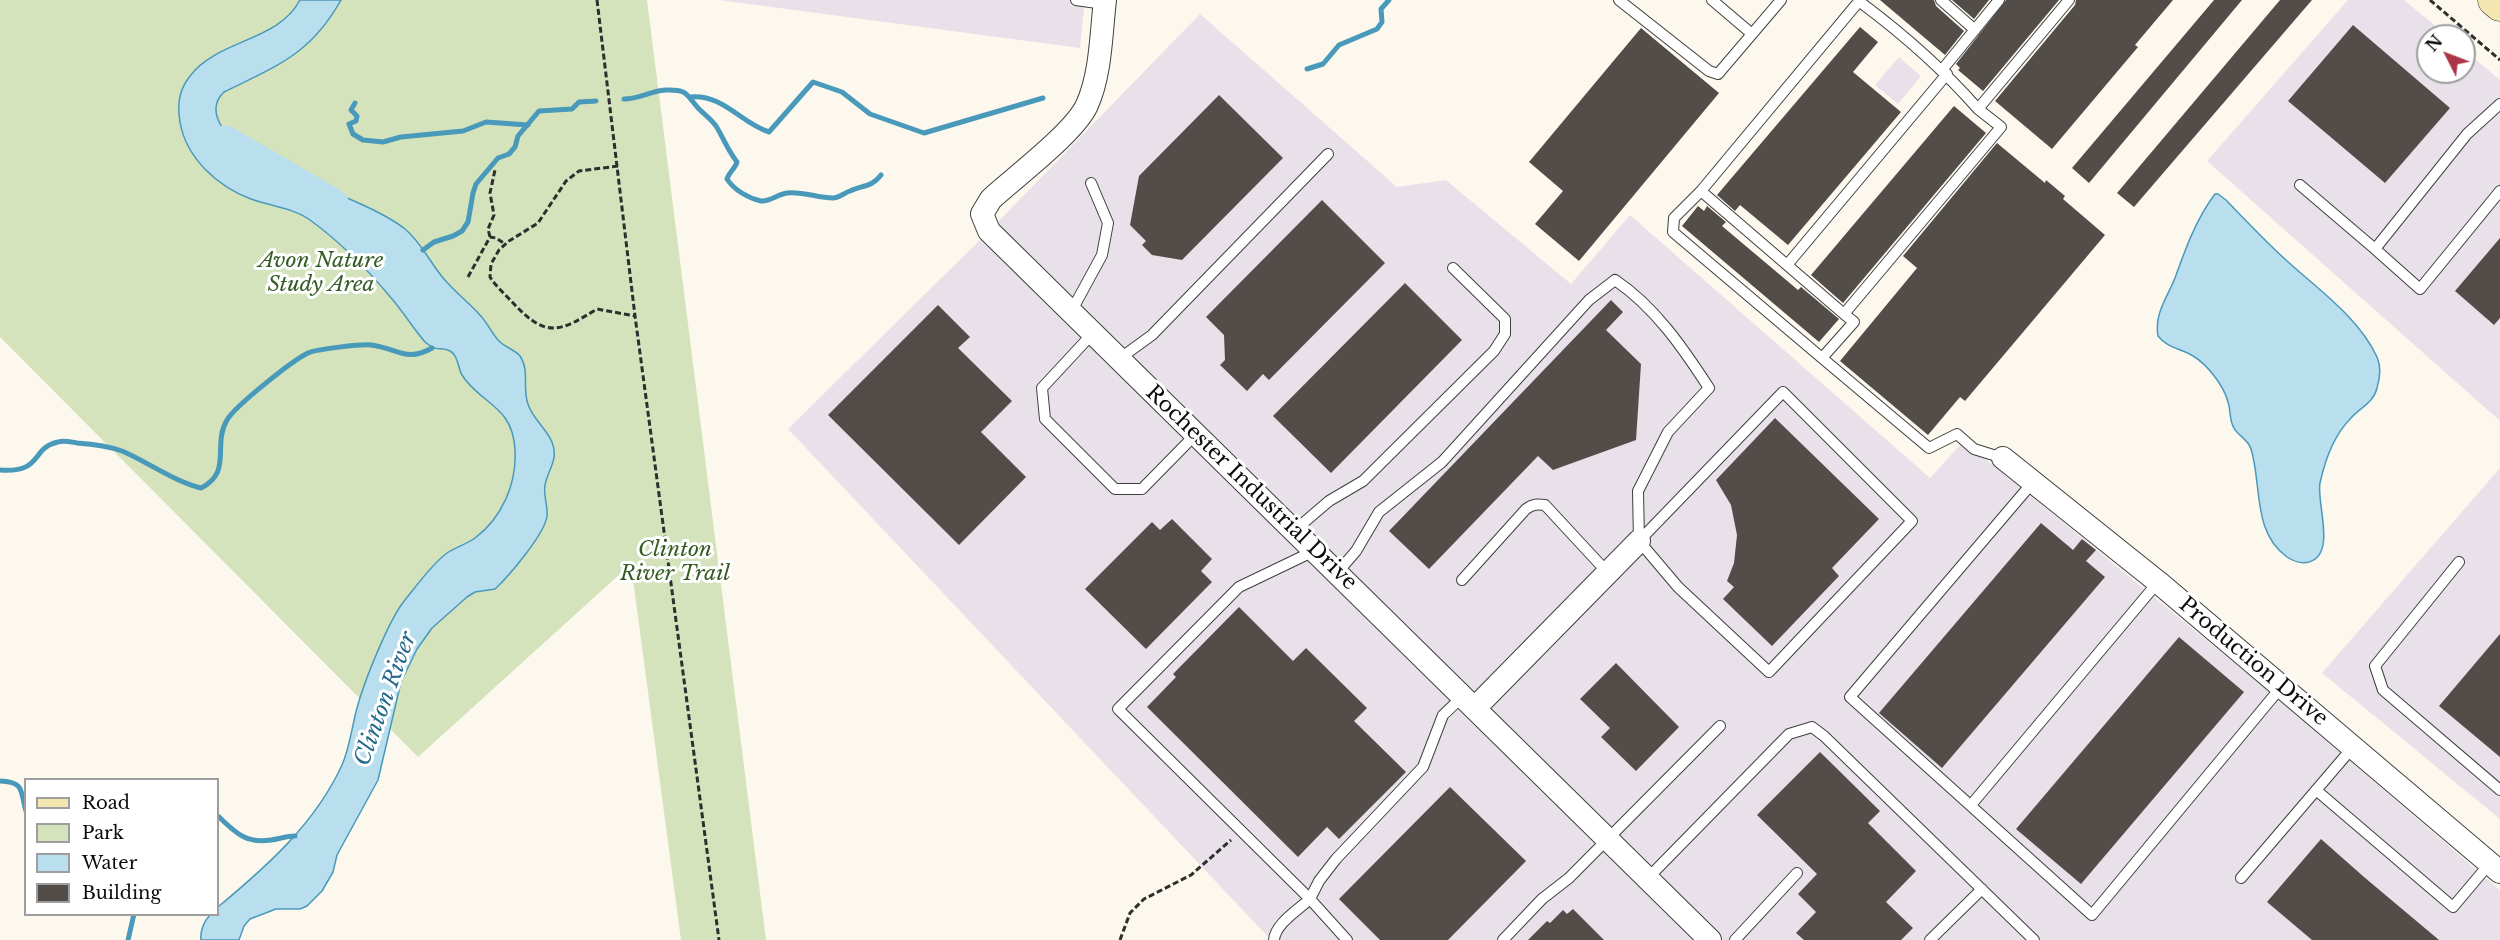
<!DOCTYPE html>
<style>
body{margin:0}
#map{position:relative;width:2500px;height:940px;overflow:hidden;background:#fdf8ee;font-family:"Libre Baskerville",serif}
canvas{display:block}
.legend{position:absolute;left:24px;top:778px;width:195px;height:138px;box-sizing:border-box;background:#fff;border:2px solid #9e9e9e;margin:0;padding:8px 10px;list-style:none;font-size:18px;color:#0c0c0c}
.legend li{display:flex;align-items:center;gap:12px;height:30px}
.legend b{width:30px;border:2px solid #9e9e9e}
.north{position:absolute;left:2416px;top:24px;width:60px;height:60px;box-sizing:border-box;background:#fff;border:2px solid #9e9e9e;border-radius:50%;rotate:312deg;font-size:16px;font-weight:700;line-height:24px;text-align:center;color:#0c0c0c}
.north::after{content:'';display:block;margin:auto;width:21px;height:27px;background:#aa3647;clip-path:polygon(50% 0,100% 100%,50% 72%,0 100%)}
</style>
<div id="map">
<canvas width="2500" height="940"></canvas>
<ul class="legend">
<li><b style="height:8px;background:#f4e6b1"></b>Road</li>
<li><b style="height:16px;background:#d4e3bc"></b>Park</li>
<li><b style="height:16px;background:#b9dfee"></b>Water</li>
<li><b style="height:16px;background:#534d4a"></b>Building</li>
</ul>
<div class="north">N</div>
</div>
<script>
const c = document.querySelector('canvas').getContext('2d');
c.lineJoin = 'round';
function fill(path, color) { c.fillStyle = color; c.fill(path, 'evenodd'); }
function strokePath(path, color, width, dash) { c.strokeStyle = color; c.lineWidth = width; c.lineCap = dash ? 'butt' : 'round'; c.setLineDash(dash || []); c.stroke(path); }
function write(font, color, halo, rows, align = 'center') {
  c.font = font + ' "Libre Baskerville",serif'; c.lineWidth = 6; c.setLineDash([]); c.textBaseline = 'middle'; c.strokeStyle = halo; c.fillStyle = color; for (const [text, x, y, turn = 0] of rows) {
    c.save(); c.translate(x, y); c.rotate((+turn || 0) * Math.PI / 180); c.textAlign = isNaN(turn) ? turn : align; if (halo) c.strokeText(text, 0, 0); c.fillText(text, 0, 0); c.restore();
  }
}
fill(new Path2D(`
 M719 0H1085L1080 48Z
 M2348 0H2404L2448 36H2428V72H2464V50L2500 80V421L2207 161Z
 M1200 14 1397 187 1446 180 1571 284 1630 215 1930 478 1964 441 2271 693 2500 890V940H1271L788 429 989 231Z
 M1899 57 1921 76 1898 104 1875 85Z
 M2500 468V819L2322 673Z`), '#e8e1ea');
fill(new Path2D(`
 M0 0H647L766 940H681L631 564 418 757 0 337Z`), '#d4e3bc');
const water = new Path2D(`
 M300 0H341C311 54 277 66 224 92 193 121 260 167 285 179 295 184 305 183 315 186 340 194 385 213 405 229 422 243 430 263 444 279 455 292 468 302 479 314 487 322 491 332 498 340 504 347 514 349 520 356 530 370 522 389 528 404 532 418 546 428 552 442 559 460 548 469 545 485 543 494 548 506 547 516 545 534 508 577 495 589L475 592 467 597 432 628 417 649 401 682 378 780 337 855 333 872 322 891 307 906 300 909H276L250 919 244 926 239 940H201C200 931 204 921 210 915L218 914V907C266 867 315 824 342 765 350 747 352 726 357 708 364 682 389 619 405 600 418 584 431 565 447 553 456 547 467 544 475 538 502 518 517 483 515 450 513 405 480 404 462 375 458 368 458 355 450 351 441 346 438 353 425 342 413 328 404 313 392 299 369 271 340 242 310 220 293 208 270 206 251 199 218 187 186 158 180 122 177 104 179 90 190 76 218 39 278 42 300 0Z
 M2215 194H2218L2226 200C2246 221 2266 242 2287 261 2318 289 2359 318 2377 357 2381 366 2380 378 2377 388 2374 402 2360 408 2351 418 2335 434 2325 460 2320 483 2316 502 2337 554 2309 562 2301 564 2293 561 2287 557 2252 532 2262 484 2251 449 2248 439 2238 436 2234 428 2229 420 2231 411 2228 402 2224 386 2207 364 2193 356 2181 348 2168 349 2158 336 2154 314 2167 298 2175 278 2185 250 2196 219 2215 194Z`);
fill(water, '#b9dfee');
strokePath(water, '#4999bb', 1.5);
strokePath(new Path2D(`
 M1307 69 1323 64 1339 45 1377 29 1382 22 1381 9 1389 0
 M691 97C723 94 742 124 769 132L813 82 842 92 870 114 924 133 1043 98
 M624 99C639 99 651 91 665 90 689 89 686 95 699 109 705 115 711 119 716 126 724 139 727 149 737 162 735 169 729 172 727 179 734 190 748 198 761 201 770 202 778 194 787 193 803 191 817 198 833 198 839 198 844 193 850 191 863 185 872 187 881 175
 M355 103 351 110 357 116 356 121 349 124 353 134 363 140 383 142 401 137 463 131 486 122 528 125
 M423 250 434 242 453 236 462 231 468 222 473 193 476 184 498 158 509 154 515 147 518 136 539 111 572 109 579 102 596 101
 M0 470C44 473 30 448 58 442 64 440 71 442 77 443 91 444 108 446 122 451 148 462 173 481 201 488 233 472 212 445 227 420 235 406 293 360 308 353 317 349 361 344 371 345 397 348 406 363 432 348
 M0 781C25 782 20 791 26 811
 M218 816C235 832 245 844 271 840 279 839 286 836 295 836
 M128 940 134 914`), '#4999bb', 5);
strokePath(new Path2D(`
 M225 142 333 205`), '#b9dfee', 33);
fill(new Path2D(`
 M1880 0H1934L1936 6 1964 31 1945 55Z
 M1952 0H1989L1974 19Z
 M2006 0H2059L1983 91 1958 70 1960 68 1956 64Z
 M2076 0H2173L2135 45 2138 47 2052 149 1995 101 2075 5Z
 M2214 0H2242L2089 183 2072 168Z
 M2280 0H2312L2134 207 2117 193Z
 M2353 25 2450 108 2385 183 2288 101Z
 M1860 27 1878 42 1853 72 1901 112 1788 245 1740 205 1735 211 1717 195Z
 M1641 28 1719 93 1579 261 1535 224 1563 191 1529 162Z
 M1219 95 1283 158 1182 260 1152 255 1142 245 1146 241 1130 225 1139 176Z
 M1954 106 1986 133 1843 303 1811 275Z
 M1997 143 2045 183 2046 180 2065 196 2063 199 2105 235 1965 401 1960 397 1928 435 1840 361 1917 268 1903 256Z
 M1322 200 1385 263 1269 380 1263 374 1247 391 1220 365 1225 360 1224 335 1206 317Z
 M1698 206 1704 211 1707 206 1726 222 1722 226 1798 290 1801 287 1839 319 1819 342 1682 226Z
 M2500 238V318L2494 325 2455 291Z
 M1405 283 1462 340 1331 473 1273 416Z
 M1611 300 1623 312 1606 330 1641 364 1636 440 1553 470 1538 456 1429 569 1389 531Z
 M938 305 970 337 958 348 1012 401 981 432 1026 477 959 545 828 415Z
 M1775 418 1879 519 1832 568 1839 576 1772 646 1723 599 1734 587 1727 581 1734 563 1737 535 1731 505 1716 480Z
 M1172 519 1212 559 1201 571 1212 582 1146 649 1085 589 1152 522 1160 530Z
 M2041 523 2073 550 2082 539 2096 550 2086 561 2105 577 1942 768 1879 713Z
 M1239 607 1293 661 1306 648 1367 708 1354 721 1406 772 1339 839 1327 827 1298 857 1147 707 1176 677 1173 674Z
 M2500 634V757L2439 706Z
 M2179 637 2244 692 2081 884 2016 829Z
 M1616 663 1679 727 1636 771 1601 737 1610 728 1580 699Z
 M1820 752 1880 811 1868 823 1916 871 1886 902 1913 928 1901 940H1804L1796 933 1816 912 1798 894 1817 874 1757 815Z
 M1450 787 1526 861 1448 940H1380L1339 899Z
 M2321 839 2364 877 2439 940H2312L2267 902Z
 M1573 909 1604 940H1528L1547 921 1550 923 1563 910 1567 914Z`), '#534d4a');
const lane = new Path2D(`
 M1076 0 1104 4
 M1619 0 1709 71 1718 74 1781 0
 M1712 0 1752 34
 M1941 0 1975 30
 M1860 2C1903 34 1942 68 1978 109
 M1942 70 1999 0
 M2500 104 2467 134 2375 249 2420 289 2500 191
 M2300 185 2375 249
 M1701 191 1844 314
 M1787 265 1947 74
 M1071 312 1102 255 1108 223 1091 183
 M1093 333 1042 388 1045 419 1115 489H1142L1196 434
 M1822 358 1673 232 1674 218 1701 191 1860 0
 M1119 359 1152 335 1328 154
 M2003 458 1974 449 1957 434 1929 448 1822 358 1854 322 1844 314 2001 127 1978 109 2069 0
 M2033 482 1850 697 2092 915 2282 686
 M1294 531 1329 501 1363 481 1494 351 1505 334V319L1453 268
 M2459 562 2375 666 2383 690 2500 790
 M1337 573 1356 551 1379 512 1442 462 1589 300 1615 280C1655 307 1683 348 1709 388L1668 432 1638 491 1639 541 1678 587 1769 672 1912 521 1783 392 1639 541
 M1462 580 1526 509C1533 504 1537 504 1545 505L1608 573
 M2316 790 2453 907 2490 863
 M1971 805 2158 582
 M1648 878 1789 734 1812 727 1824 736 2034 940
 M2241 878 2353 747
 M1274 940C1275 924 1298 910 1310 899L1118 709 1239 587 1314 551
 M1347 940 1310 899 1319 881 1336 859 1423 767 1443 715 1463 696
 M1503 940 1542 899 1569 878 1720 726
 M1735 940 1797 873
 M1930 940 1982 889`);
const street = new Path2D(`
 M1105 0C1101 34 1101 74 1087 105 1075 132 1015 177 991 199L982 214 989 231 1710 940
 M2003 458 2158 582 2500 872
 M1475 708 1639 541`);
const secondary = new Path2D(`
 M2494 0 2500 5`);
strokePath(lane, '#3f3f3f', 12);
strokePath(street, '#3f3f3f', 24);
strokePath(secondary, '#2e2e2e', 33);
strokePath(new Path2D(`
 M597 0 635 316 719 940
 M2430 0 2500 60
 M618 166 579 171 566 181 538 223 509 241 499 250 491 264 490 277C497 288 507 296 515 305 547 339 561 331 597 309L635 316
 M490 237 488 229 494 215 490 193 495 170
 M468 277 490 237 496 238 505 244
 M1120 940 1130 913 1144 899 1191 875 1231 840`), '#2e2e2e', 3, [6, 3]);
strokePath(lane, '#fff', 10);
strokePath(street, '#fff', 22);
strokePath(secondary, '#f4e6b1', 32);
write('italic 21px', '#365b25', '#fff', [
 ["Avon Nature",321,261],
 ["Study Area",321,285],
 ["Clinton",675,550],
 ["River Trail",675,574]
]);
write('21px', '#0c0c0c', '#fff', [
 ["Rochester Industrial Drive",1251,488,44],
 ["Production Drive",2253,662,40]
]);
write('italic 22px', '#266a8d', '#fff', [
 ["Clinton River",386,699,-70]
]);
</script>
